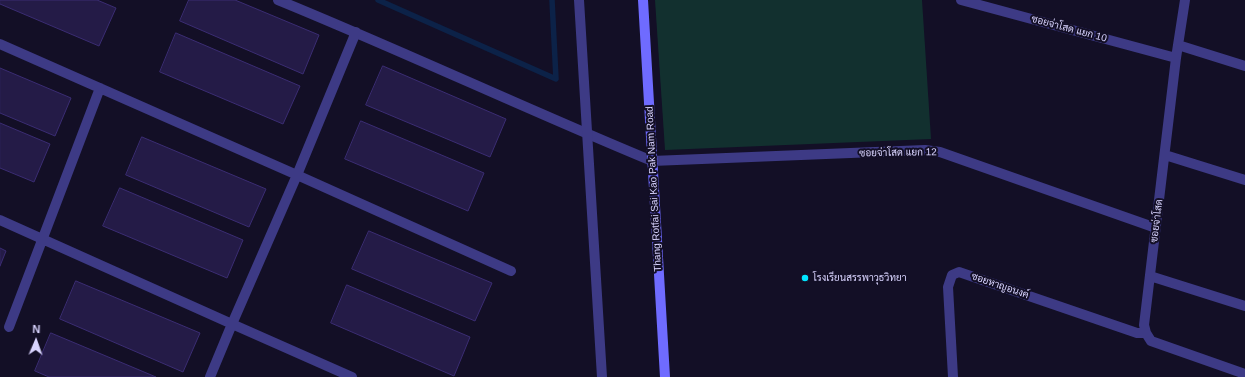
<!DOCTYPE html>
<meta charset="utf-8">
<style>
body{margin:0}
#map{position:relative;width:1245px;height:377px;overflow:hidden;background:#130f26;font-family:Arial,sans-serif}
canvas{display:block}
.north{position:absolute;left:16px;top:321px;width:40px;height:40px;-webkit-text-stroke:3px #130f26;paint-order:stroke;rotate:2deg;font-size:11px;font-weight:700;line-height:16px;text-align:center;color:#d9d4ff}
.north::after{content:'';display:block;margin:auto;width:14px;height:18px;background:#d9d4ff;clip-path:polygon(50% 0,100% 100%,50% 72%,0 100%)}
</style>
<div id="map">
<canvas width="1245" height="377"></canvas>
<div class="north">N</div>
</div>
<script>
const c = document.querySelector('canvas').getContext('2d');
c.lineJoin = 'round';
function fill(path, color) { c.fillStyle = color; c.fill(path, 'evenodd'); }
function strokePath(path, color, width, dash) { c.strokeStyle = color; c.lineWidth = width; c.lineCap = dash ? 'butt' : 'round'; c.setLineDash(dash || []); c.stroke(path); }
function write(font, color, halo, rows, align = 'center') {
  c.font = font + ' Arial,Sarabun,sans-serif'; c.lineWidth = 4; c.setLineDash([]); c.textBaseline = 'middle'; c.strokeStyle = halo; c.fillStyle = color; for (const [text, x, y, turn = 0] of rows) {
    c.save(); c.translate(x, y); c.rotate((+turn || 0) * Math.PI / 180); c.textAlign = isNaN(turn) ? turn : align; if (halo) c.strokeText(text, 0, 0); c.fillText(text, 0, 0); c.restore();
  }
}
fill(new Path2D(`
 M655 0H922L931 139 665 150Z`), '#12302f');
strokePath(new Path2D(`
 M378 0 556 79 552 0`), '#0c2248', 5.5);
const building = new Path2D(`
 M0 0H97L116 8 99 46 0 4Z
 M189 0H235L319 35 303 74 180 21Z
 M176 33 300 86 283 124 160 72Z
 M383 66 506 119 490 157 366 105Z
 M0 68 71 98 55 136 0 113Z
 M361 121 484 173 468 211 345 159Z
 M0 123 50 144 34 182 0 168Z
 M142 137 266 189 249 227 126 175Z
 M120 188 243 240 227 278 103 226Z
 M369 231 492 283 475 321 352 269Z
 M0 248 6 251 0 266Z
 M76 281 200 333 183 372 60 319Z
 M347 285 470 337 454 376 331 323Z
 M51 333 156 377H49L35 371Z`);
fill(building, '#241b47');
strokePath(building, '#3b2d73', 1);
strokePath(new Path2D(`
 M278 0C403 51 526 109 652 161
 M0 44 297 175 511 271
 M0 220 232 324 297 175 356 32
 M9 327 100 88
 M210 377 232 324 352 377`), '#3d3a85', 10);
strokePath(new Path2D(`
 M579 0 602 377
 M961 0 1176 58
 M1185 0 1176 58 1144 325 1146 333 1151 341 1245 374
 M1178 45 1245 66
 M1165 155 1245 180
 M652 161 925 150 940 152 1156 228
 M1150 276 1245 306
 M953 377 948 287 952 275 959 272 1137 333H1146`), '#3d3a85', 10);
strokePath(new Path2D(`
 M643 0 665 377`), '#6f6bff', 10);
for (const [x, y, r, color] of [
 [805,278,4,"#00e5ff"]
]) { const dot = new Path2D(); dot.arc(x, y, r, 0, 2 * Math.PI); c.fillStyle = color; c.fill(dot); strokePath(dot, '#130f26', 1.5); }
write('10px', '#d9d4ff', '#130f26', [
 ["ซอยจ่าโสด แยก 10",1069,29,15],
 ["ซอยจ่าโสด แยก 12",898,153,-1],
 ["Thang Rotfai Sai Kao Pak Nam Road",654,189,-93],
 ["ซอยจ่าโสด",1157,221,-83],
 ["ซอยหาญอนงค์",1000,286,19]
]);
write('10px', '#d9d4ff', '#130f26', [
 ["โรงเรียนสรรพาวุธวิทยา",813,278]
], 'left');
</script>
